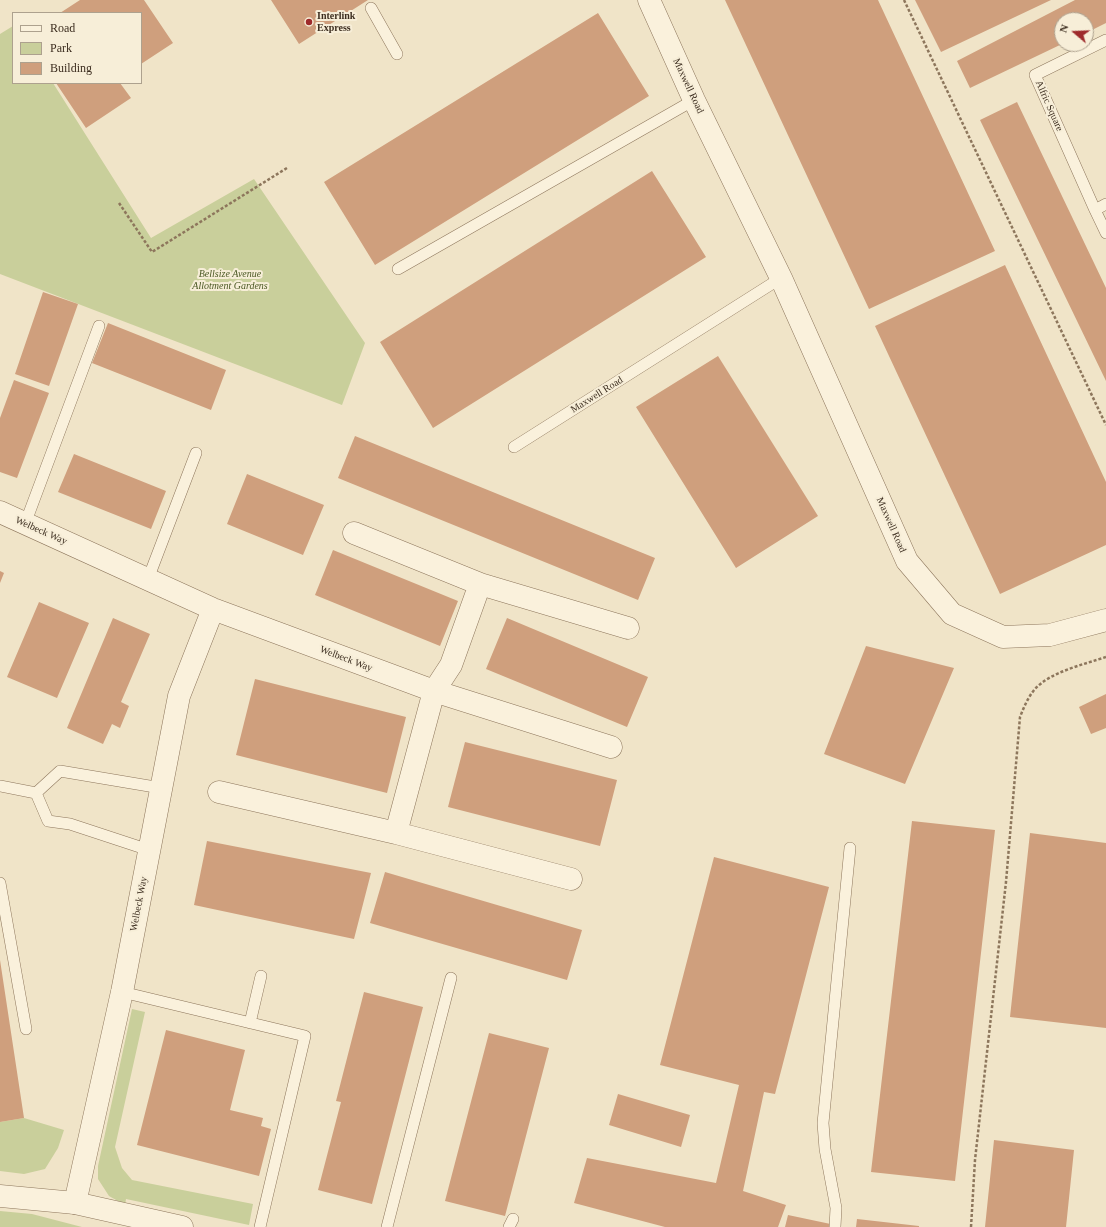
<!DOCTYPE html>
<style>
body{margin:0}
#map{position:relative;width:1106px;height:1227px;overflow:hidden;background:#f0e4c8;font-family:Georgia,serif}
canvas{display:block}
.legend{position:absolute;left:12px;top:12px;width:130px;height:72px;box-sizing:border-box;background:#f7eed8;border:1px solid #ada18e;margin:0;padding:5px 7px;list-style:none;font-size:12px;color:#3d2e20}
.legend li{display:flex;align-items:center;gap:8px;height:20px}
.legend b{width:20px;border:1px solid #ada18e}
.north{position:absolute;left:1054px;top:12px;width:40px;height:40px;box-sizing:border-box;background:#f7eed8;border:1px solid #ada18e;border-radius:50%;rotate:289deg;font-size:11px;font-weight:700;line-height:16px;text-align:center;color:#3d2e20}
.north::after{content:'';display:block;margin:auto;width:14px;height:18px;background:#9e2a2b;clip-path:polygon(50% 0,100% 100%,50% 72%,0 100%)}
</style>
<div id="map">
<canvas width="1106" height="1227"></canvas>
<ul class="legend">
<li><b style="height:5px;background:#faf1dc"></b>Road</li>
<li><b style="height:11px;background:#c9cf9b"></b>Park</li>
<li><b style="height:11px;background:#cf9f7d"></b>Building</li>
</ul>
<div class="north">N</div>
</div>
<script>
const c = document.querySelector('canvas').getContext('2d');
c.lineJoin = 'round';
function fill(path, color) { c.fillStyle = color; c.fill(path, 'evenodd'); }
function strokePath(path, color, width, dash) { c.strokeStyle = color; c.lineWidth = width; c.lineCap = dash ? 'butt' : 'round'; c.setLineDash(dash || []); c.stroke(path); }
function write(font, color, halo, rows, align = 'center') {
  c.font = font + ' Georgia,serif'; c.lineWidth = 4; c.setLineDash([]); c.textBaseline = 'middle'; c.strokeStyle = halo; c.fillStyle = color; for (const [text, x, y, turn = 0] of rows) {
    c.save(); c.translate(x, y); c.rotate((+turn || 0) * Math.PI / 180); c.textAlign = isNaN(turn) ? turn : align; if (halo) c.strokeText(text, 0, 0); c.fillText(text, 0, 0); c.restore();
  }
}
fill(new Path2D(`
 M13 26V83H53L151 238 254 179 365 343 342 405 0 274V34Z
 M132 1009 145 1012 115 1147 122 1168 132 1180 253 1204 249 1225 126 1199 125 1205 109 1196 98 1179V1166Z
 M24 1118 64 1130 58 1148 45 1169 24 1174 0 1171V1122Z
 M0 1211 32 1214 82 1227H0Z`), '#c9cf9b');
fill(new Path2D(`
 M80 0H144L173 43 141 64V13H60Z
 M271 0H368L299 44Z
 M725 0H878L995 251 869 309Z
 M915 0H1051L941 52Z
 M1075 0H1106V23L1086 33V20H1062V44L970 88 957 61Z
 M598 13 649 96 375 265 324 182Z
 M56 83H120L131 98 86 128Z
 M1017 102 1106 288V381L980 120Z
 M652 171 706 257 433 428 380 342Z
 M1005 265 1106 482V545L1000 594 875 326Z
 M43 292 78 304 49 386 15 374Z
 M108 323 226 370 211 410 92 363Z
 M718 356 818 516 736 568 636 407Z
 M14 380 49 393 17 478 0 472V418Z
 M355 436 655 558 638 600 338 478Z
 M74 454 166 491 151 529 58 492Z
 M247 474 324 505 303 555 227 524Z
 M333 550 458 601 440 646 315 595Z
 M0 571 4 573 0 583Z
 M39 602 89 623 57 698 7 677Z
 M113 618 150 634 121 702 129 706 120 728 112 724 103 744 67 728Z
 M507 618 648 677 627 727 486 669Z
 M866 646 954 668 905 784 824 754Z
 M255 679 406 717 387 793 236 755Z
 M1106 694V728L1091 734 1079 707Z
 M465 742 617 780 600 846 448 807Z
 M912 821 995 830 955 1181 871 1172Z
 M1030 833 1106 843V1028L1010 1017Z
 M207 841 371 873 354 939 194 905Z
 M714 857 829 887 775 1094 764 1092 743 1191 786 1205 778 1227H665L574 1203 587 1158 716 1183 739 1085 660 1065Z
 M385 872 582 930 567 980 370 923Z
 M0 960 24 1118 0 1122Z
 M364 992 423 1007 372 1204 318 1190 341 1102 336 1101Z
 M166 1030 245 1050 230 1110 263 1118 261 1126 271 1129 259 1176 137 1145Z
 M489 1033 549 1048 505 1216 445 1201Z
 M618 1094 690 1115 681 1147 609 1125Z
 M994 1140 1074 1150 1066 1227H985Z
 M788 1215 840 1226V1227H785Z
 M857 1219 919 1226V1227H856Z`), '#cf9f7d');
const service = new Path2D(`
 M371 8 397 54
 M1106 40 1035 75 1095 210 1106 204
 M1095 210 1106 233
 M398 269 694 100
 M514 447 781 278
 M25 524 99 326
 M148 579 196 453
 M0 786 36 793
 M36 793 48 821 70 824 149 850
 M36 793 60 771 161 788
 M0 883 26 1029
 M122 992 305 1036 260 1227
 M250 1023 261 976
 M387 1227 451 978
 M509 1227 513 1219
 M835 1227 836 1208 825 1149 823 1123 850 848`);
const minor = new Path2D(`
 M649 0 694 100 781 278 907 561 952 614 1003 637 1050 635 1106 620
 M0 512 213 609 434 691 611 747
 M354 533 480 584 628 628
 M219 792 396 833 571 879
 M396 833 434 691 451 665 480 584
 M75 1203 122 992 179 696 213 609`);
const tertiary = new Path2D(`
 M0 1196 75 1203 182 1227`);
strokePath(service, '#8d765c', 12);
strokePath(minor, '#8d765c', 23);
strokePath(tertiary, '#8d765c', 23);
strokePath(new Path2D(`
 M904 0 1106 425
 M119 203 152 252 287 168
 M971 1227 975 1160 1006 882 1020 717C1024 707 1028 697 1035 689 1050 672 1085 664 1106 657`), '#8d765c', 2.5, [3, 2]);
strokePath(service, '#faf1dc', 11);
strokePath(minor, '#faf1dc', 22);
strokePath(tertiary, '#faf1dc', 22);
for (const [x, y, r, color] of [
 [309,22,4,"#9e2a2b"]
]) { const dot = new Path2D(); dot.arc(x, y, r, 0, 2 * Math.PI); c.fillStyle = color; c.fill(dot); strokePath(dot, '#f7eed8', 1.5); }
write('bold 10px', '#3d2e20', '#f7eed8', [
 ["Interlink",317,16],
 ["Express",317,28]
], 'left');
write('10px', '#3d2e20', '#f7eed8', [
 ["Maxwell Road",688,86,65],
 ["Alfric Square",1049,106,66],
 ["Maxwell Road",597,395,-32],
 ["Maxwell Road",891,525,66],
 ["Welbeck Way",41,531,24],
 ["Welbeck Way",346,659,21],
 ["Welbeck Way",139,904,-79]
]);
write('italic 10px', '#4d5a26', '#f7eed8', [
 ["Bellsize Avenue",230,274],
 ["Allotment Gardens",230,286]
]);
</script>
